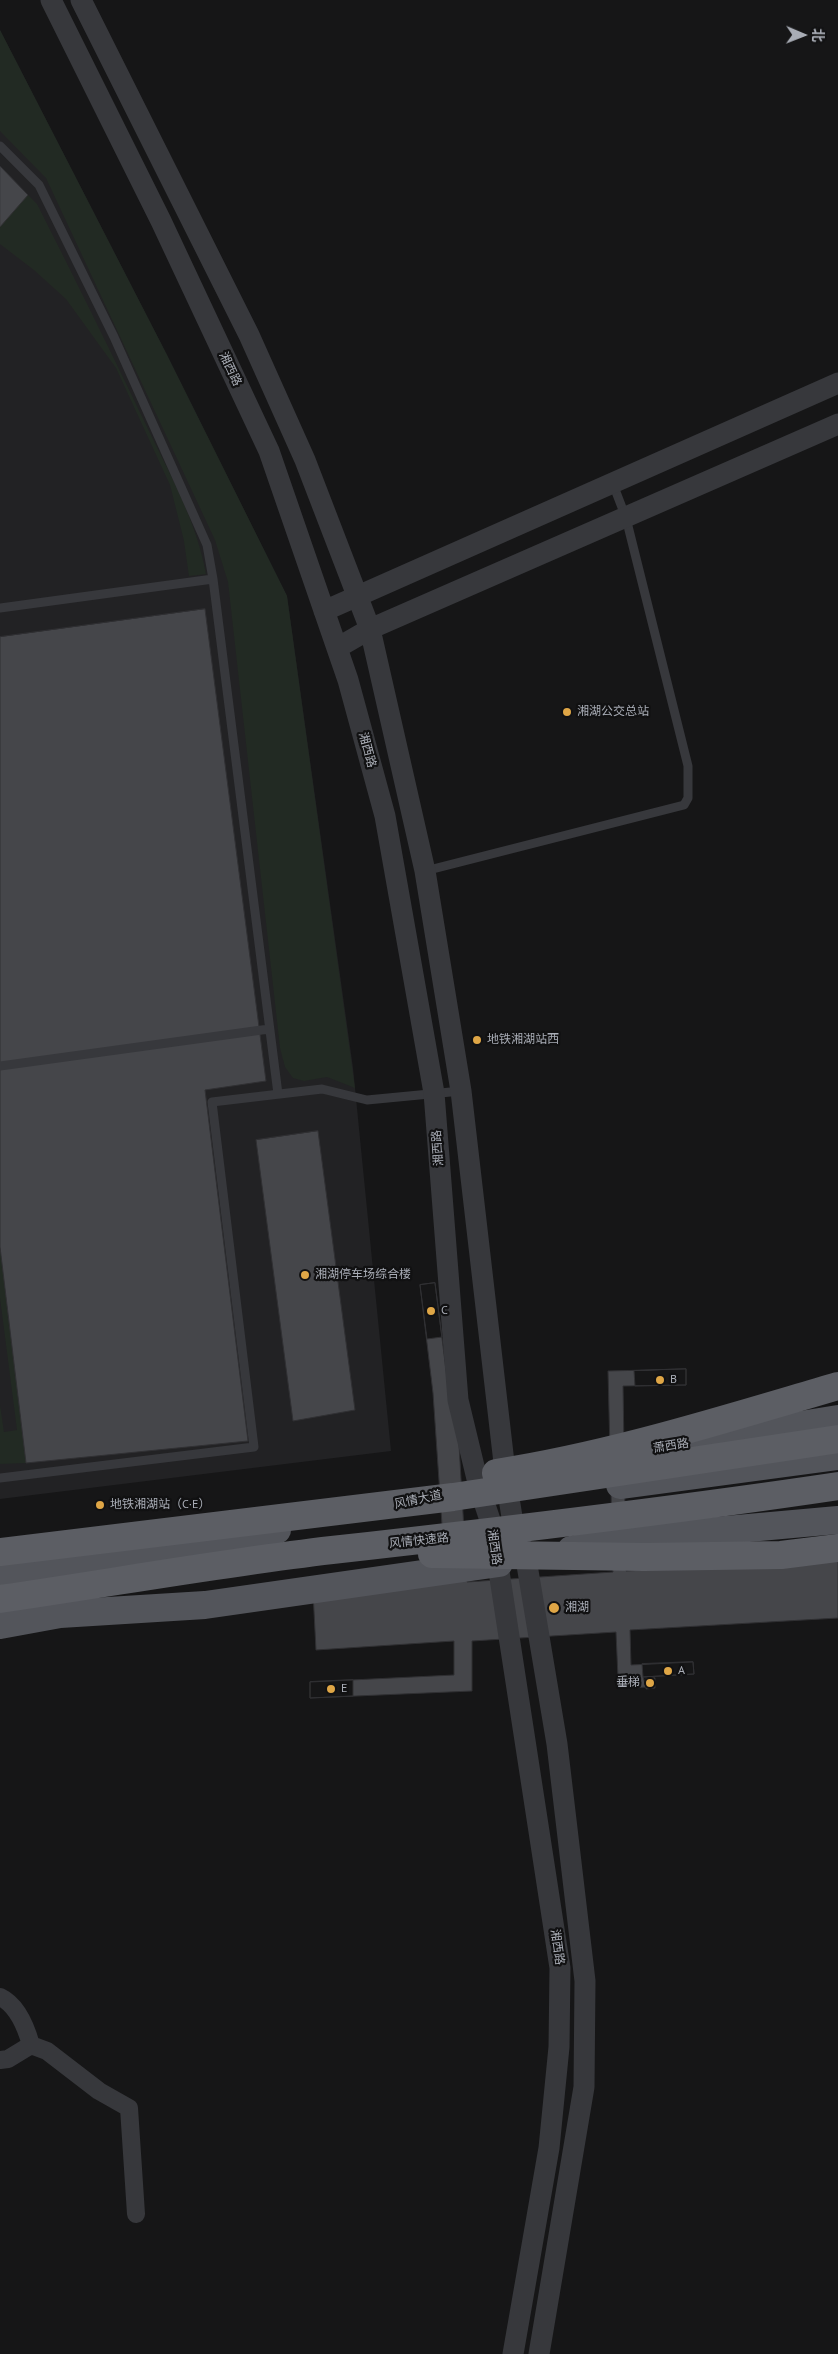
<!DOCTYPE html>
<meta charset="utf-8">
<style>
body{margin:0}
#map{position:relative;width:838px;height:2354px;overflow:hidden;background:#161617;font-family:"PT Sans","Noto Sans SC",sans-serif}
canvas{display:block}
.north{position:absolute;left:778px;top:10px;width:50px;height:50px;-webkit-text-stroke:4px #111112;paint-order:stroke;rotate:91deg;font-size:14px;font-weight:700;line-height:20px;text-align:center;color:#a9adb6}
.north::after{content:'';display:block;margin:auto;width:18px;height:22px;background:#a9adb6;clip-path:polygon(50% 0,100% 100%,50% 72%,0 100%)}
</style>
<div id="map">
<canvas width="838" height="2354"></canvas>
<div class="north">北</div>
</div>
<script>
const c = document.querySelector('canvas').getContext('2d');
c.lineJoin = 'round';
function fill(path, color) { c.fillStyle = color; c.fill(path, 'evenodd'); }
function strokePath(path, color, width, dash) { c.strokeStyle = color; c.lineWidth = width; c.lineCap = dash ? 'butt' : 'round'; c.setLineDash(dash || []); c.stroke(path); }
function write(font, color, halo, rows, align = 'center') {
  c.font = font + ' "PT Sans","Noto Sans SC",sans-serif'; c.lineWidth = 4.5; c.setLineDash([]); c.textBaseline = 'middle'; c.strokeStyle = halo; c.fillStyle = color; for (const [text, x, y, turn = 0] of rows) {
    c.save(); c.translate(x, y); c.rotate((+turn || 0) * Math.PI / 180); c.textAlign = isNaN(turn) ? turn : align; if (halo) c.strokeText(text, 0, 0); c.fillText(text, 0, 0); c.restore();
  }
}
fill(new Path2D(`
 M0 30 167 355 287 596 353 1068 391 1451 0 1499Z`), '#222224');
fill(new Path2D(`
 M0 30 167 355 287 596 355 1088 327 1077 304 1081 293 1078 285 1067 280 1048 228 582 215 540 46 178 0 131Z
 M28 195 37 204C75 279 112 354 148 429 171 476 197 523 206 574L189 576 184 541 170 485 116 368 66 299 34 270 0 244V227Z
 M0 1247 26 1463 0 1464V1405L4 1432 17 1430 0 1298Z`), '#222a23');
const building = new Path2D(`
 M0 166 28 195 0 227Z
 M205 609 266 1081 205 1090 248 1441 26 1463 0 1247V637Z
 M318 1131 355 1410 293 1421 256 1140Z
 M435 1283 449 1394 456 1393 467 1582 613 1572 608 1371 686 1369V1385L623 1386 626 1571 838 1559V1618L630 1630 631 1665 693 1662 694 1674 643 1677 646 1687 635 1688 634 1677 618 1678 616 1632 472 1641V1691L310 1698V1682L454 1675V1641L316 1650 313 1592 446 1583 433 1393 420 1285Z
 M435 1283 442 1337 427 1339 420 1285Z
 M686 1369V1385L635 1386 634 1371Z
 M693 1662 694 1674 643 1677 642 1664Z
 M655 1678V1688L646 1689V1679Z
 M353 1680V1696L310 1698V1682Z`);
fill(building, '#45464a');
strokePath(building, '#303033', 1);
strokePath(new Path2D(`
 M0 146 39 185 114 337 207 545 213 579 278 1094
 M0 608 213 579
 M425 871 684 805 688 798V766L626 518 613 484
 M0 1066 269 1029
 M0 1478 254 1447 212 1102 322 1089 367 1100 461 1091`), '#37383c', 9);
strokePath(new Path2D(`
 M0 1997C17 2005 26 2027 31 2045
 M31 2045 47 2051 99 2091 129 2108 136 2214
 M0 2060 8 2059 31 2045`), '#37383c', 18);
strokePath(new Path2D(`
 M51 0 161 221 269 451 348 680 385 816 434 1093 458 1400 479 1487 492 1526 560 1968 559 2047 549 2148 513 2354
 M81 0 249 335 305 460 370 629 425 871 461 1091 506 1480 513 1523 526 1559 557 1744 585 1981 584 2087 539 2354
 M324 611 838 383
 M337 648 370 629 838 424`), '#37383c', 21);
strokePath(new Path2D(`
 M659 1448 838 1419
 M620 1485 838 1456
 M571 1550 626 1539 838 1520
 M0 1573 100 1564 277 1530
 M0 1625 60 1614 205 1605 499 1563`), '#53555b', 28);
strokePath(new Path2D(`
 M496 1473C612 1455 725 1419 838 1386
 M0 1552 453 1497 838 1439
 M432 1554 644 1557 781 1555 838 1548
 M0 1599C110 1583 221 1563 332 1550 501 1531 670 1511 838 1486`), '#5c5e64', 28);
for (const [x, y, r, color] of [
 [567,712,5,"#dfa646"],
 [477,1040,5,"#dfa646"],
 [305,1275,5,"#dfa646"],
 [431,1311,5,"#dfa646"],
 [660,1380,5,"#dfa646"],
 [100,1505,5,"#dfa646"],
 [554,1608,6,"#dfa646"],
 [668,1671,5,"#dfa646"],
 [650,1683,5,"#dfa646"],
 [331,1689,5,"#dfa646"]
]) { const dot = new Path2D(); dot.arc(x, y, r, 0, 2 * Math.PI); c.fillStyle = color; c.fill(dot); strokePath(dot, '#111112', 2); }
write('12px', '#a9adb6', '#111112', [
 ["湘西路",230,369,65],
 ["湘西路",367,750,75],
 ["湘西路",438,1148,-94],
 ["萧西路",671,1446,-9],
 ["风情大道",418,1500,-12],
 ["风情快速路",419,1541,-6],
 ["湘西路",494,1547,82],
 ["湘西路",557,1947,82]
]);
write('12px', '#a9adb6', '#111112', [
 ["湘湖公交总站",577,712],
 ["地铁湘湖站西",487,1040],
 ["湘湖停车场综合楼",315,1275],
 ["C",441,1311],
 ["B",670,1380],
 ["地铁湘湖站（C·E）",110,1505],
 ["湘湖",565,1608],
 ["A",678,1671],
 ["垂梯",640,1683,"right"],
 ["E",341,1689]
], 'left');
</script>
